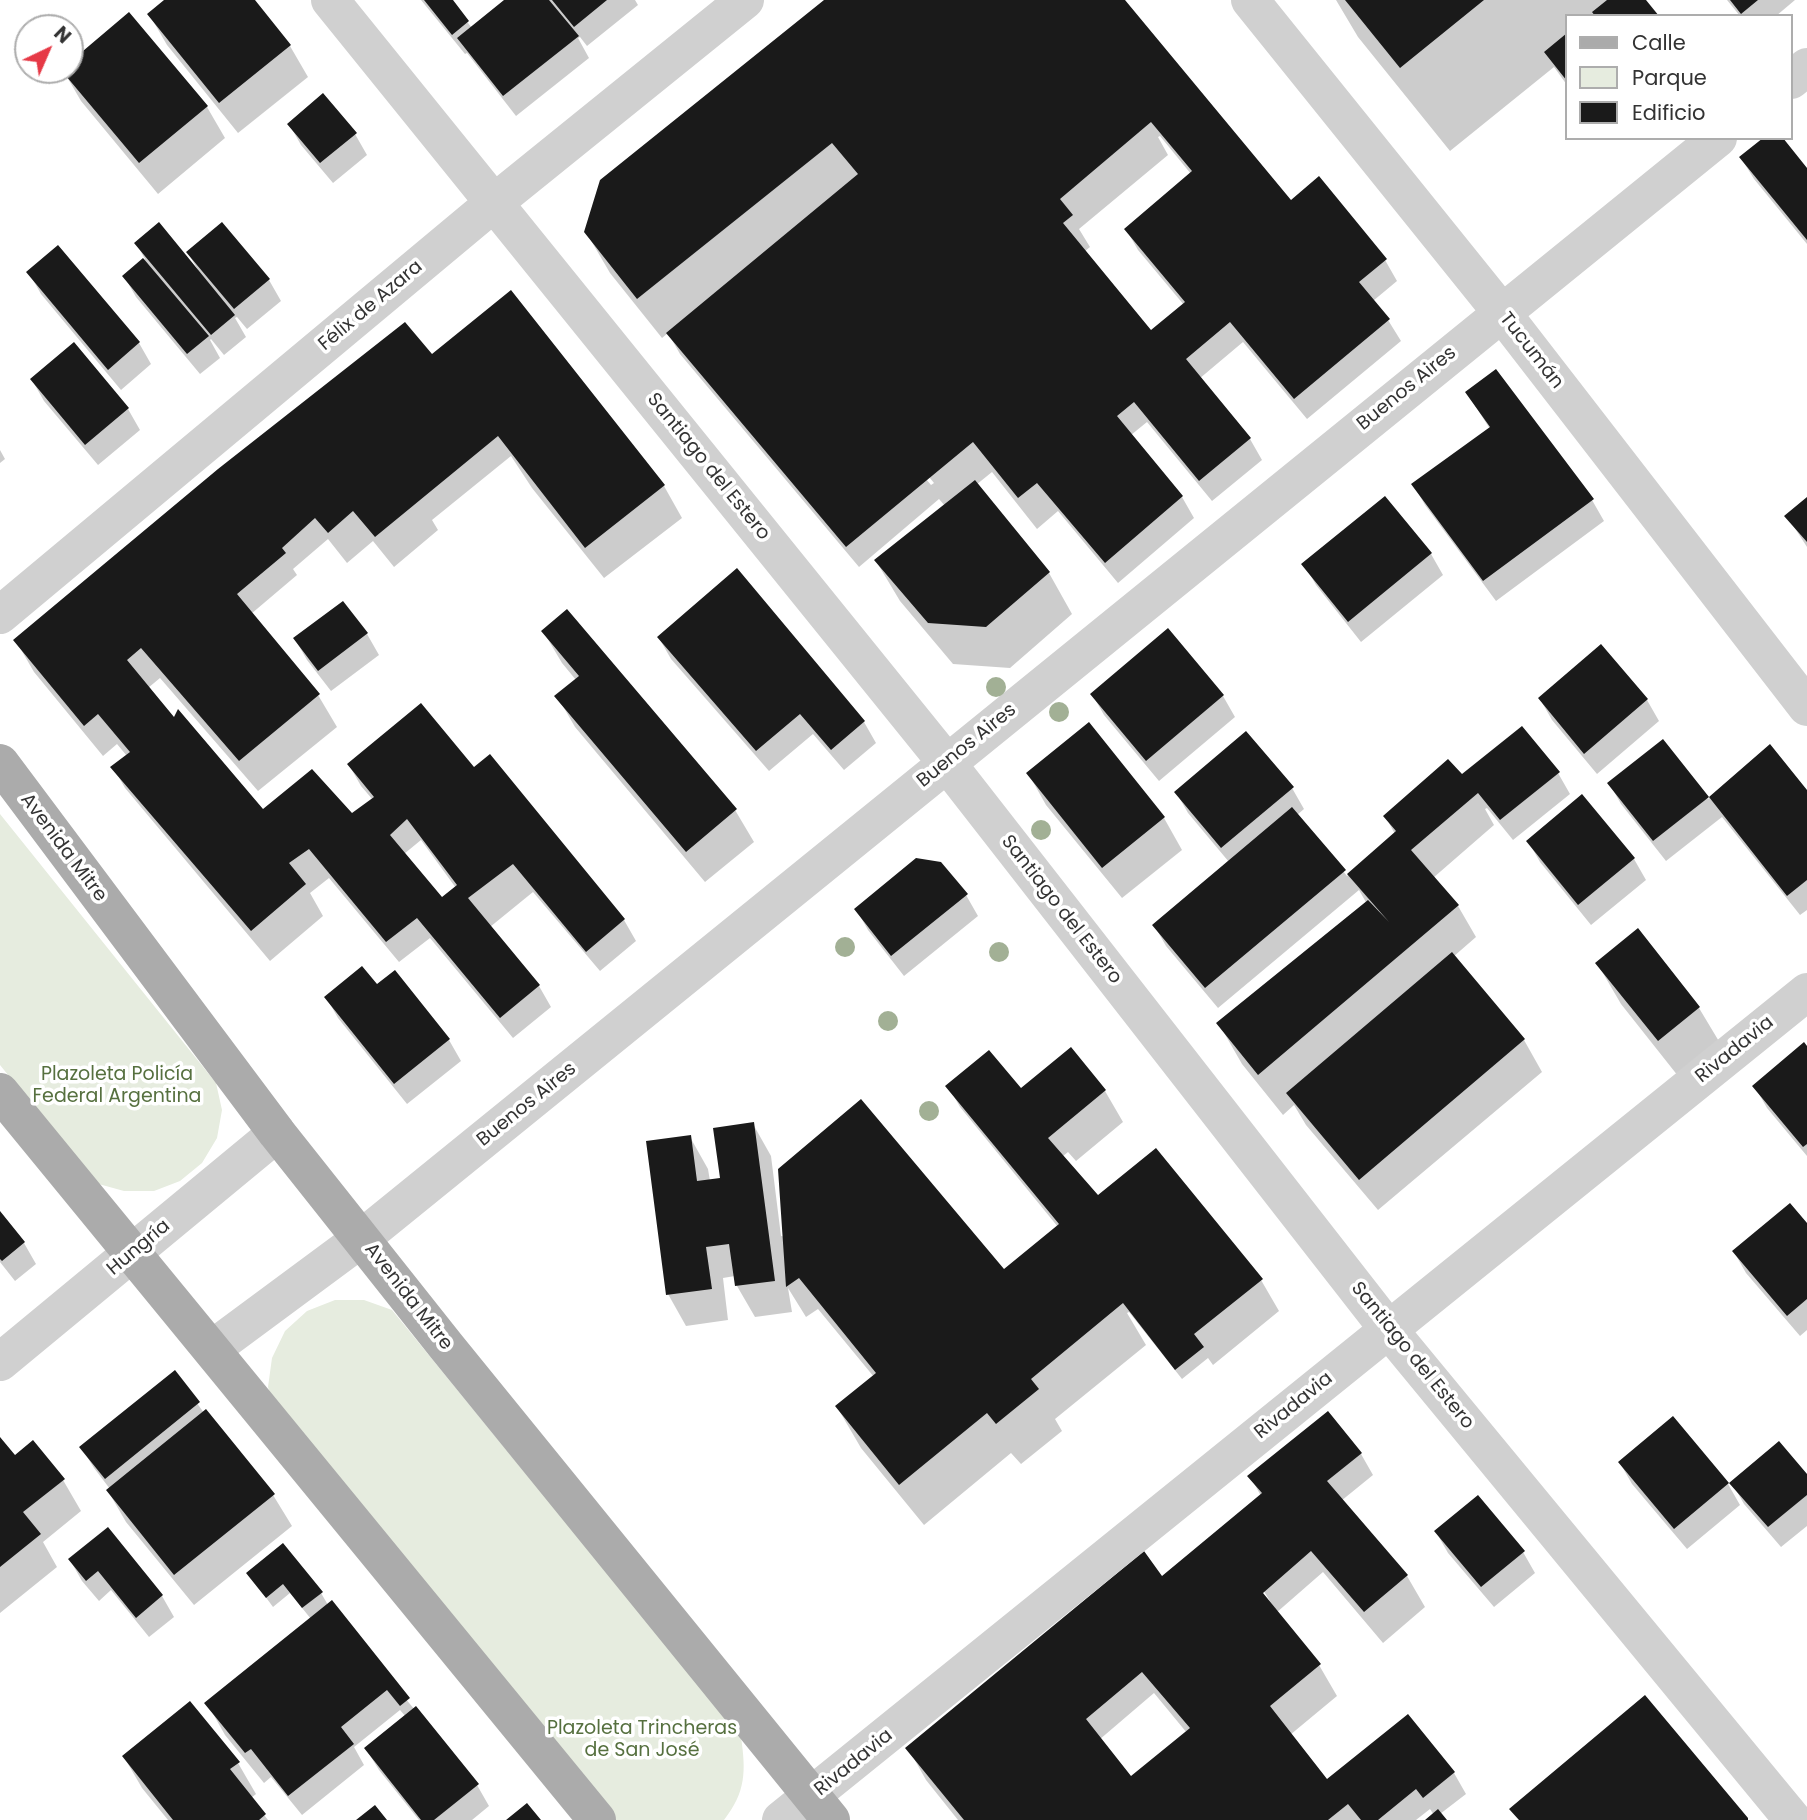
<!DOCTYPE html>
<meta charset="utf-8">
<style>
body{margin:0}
#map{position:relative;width:1807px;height:1820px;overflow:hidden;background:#fff;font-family:Poppins,sans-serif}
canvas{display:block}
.legend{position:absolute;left:1565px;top:14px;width:228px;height:126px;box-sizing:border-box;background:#fff;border:2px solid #adadad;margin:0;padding:9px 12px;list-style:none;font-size:21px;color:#333}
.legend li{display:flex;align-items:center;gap:14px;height:35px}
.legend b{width:35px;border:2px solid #adadad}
.north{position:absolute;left:14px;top:14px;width:70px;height:70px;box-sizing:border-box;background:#fff;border:2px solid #adadad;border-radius:50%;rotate:44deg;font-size:19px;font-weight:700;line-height:28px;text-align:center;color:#333}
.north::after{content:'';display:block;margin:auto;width:24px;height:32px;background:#e63946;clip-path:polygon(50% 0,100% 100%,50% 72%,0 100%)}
</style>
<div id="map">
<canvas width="1807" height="1820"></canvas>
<ul class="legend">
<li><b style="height:9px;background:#ababab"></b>Calle</li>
<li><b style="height:19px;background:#e6ecdf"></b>Parque</li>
<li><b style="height:19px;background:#1a1a1a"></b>Edificio</li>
</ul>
<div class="north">N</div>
</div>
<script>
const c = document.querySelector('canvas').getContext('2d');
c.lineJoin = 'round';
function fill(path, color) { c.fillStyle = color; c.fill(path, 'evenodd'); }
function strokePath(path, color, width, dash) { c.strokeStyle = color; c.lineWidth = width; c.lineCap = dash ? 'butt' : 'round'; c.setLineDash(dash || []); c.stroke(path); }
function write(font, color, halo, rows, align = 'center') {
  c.font = font + ' Poppins,sans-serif'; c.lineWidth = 7; c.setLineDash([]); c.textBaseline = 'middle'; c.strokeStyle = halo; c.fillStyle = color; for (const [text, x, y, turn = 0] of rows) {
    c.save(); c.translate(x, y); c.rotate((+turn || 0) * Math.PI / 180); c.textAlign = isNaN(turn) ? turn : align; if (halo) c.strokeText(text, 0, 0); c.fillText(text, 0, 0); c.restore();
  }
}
fill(new Path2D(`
 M0 814 216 1083 222 1110 217 1138 202 1163 180 1181 154 1191H124L95 1183 0 1065Z
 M335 1300H364L392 1310 741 1737C746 1771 746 1792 724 1820H606L276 1416 268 1387 272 1358 285 1331 307 1311Z`), '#e6ecdf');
fill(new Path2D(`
 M167 0H253L290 46 308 77 238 133 167 45 149 14Z
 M421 0H450L472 28 507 0H635L638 5 587 46 580 37 578 38 589 58 516 116 467 53 465 54Z
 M827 0H1123L1290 202 1385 260 1397 281 1373 301 1388 320 1401 341 1307 419 1243 342 1199 379 1250 439 1262 460 1212 501 1147 422 1131 435 1182 497 1194 518 1118 583 1058 511 1037 529 992 472 976 485 1049 573 1072 614 1010 668 953 664 900 601 876 561 945 506 939 499 859 567 680 354 668 333 662 338 610 273 586 232ZM1160 136 1191 174 1126 229 1138 250 1184 305 1151 333 1084 252 1090 247 1079 229 1168 155 1158 137ZM862 396 934 483 931 485 859 398Z
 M1336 0H1644L1657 16H1567V85L1554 67 1450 151 1358 37Z
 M1727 0H1795L1776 16H1740Z
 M70 64 207 107 225 138 158 194 81 101 63 70H70Z
 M289 124 355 134 367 155 333 183 301 145Z
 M1741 158 1807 171V244L1754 179Z
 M136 243 197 271 198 270 188 253 269 280 281 301 247 329 237 317 235 318 246 337 224 355 211 339 210 340 220 358 200 374 136 297 124 276 145 259Z
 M29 273 139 343 151 364 121 390 41 294Z
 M510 292 664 486 682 518 604 578 532 488 511 456 432 520 438 530 394 567 373 541 347 563 328 539 293 569 297 575 251 614 318 695 337 727 258 791 160 678 148 688 174 720 262 812 351 814 373 800 361 786 349 765 474 769 551 834 624 920 636 941 600 971 533 892 490 927 539 986 551 1007 513 1038 430 938 399 962 329 878 310 893 323 916 270 961 125 788 113 767 127 756 117 744 103 756 34 672 16 641 431 356ZM421 840 456 888 442 899 404 854Z
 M74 344 128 409 140 430 98 465 44 401 32 380Z
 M1467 393 1592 500 1604 521 1496 601 1425 505 1413 484 1490 429Z
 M0 450 5 459 0 463Z
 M1385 498 1431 554 1443 575 1361 642 1316 585 1304 564Z
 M1807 499V547L1787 516Z
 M737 570 864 722 876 743 844 770 813 734 769 771 671 659 659 638Z
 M343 603 367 634 379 655 331 691 307 660 295 639Z
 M567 611 735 810 754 842 705 882 575 727 557 696 576 680 562 663 543 631Z
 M1601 647 1647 700 1659 721 1597 774 1552 720 1540 699Z
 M1092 694 1223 696 1235 717 1159 781 1104 715Z
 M1089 725 1164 818 1182 850 1122 898 1046 805 1028 773Z
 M1663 742 1708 799 1770 747 1807 793V910L1800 915 1722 817 1666 861 1621 804 1609 783Z
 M1558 773 1570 794 1513 840 1487 808 1485 809 1494 825 1433 878 1458 906 1476 937 1453 957 1524 1040 1542 1072 1378 1210 1306 1125 1294 1105 1283 1115 1242 1064 1219 1024 1367 904 1359 890 1218 1008 1166 946 1154 925 1229 862 1188 813 1176 792 1292 788 1304 809 1297 815 1347 876 1395 834 1385 816 1469 785Z
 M1582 796 1634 859 1646 880 1591 925 1540 862 1528 841Z
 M966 895 978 916 904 976 868 930 856 909Z
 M1597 963 1699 1008 1723 1048 1682 1081 1621 1004Z
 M326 997 449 1040 461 1061 407 1104 338 1018Z
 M1807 1048V1156L1767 1108 1755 1087Z
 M1070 1050 1105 1091 1123 1122 1076 1161 1068 1152 1062 1157 1098 1198 1261 1280 1279 1311 1213 1365 1208 1358 1182 1379 1129 1312 1127 1313 1146 1345 1055 1419 1062 1431 1021 1464 1011 1453 924 1525 861 1448 837 1407 874 1377 818 1309 806 1317 788 1288 792 1312 755 1317 737 1286 735 1276 723 1278 728 1320 686 1326 668 1294 690 1137 708 1169 710 1181 722 1179 753 1124 771 1156 781 1236 1003 1272 1058 1227 960 1107 948 1086 1025 1096Z
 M0 1214 24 1243 36 1264 15 1281 0 1262Z
 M1807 1226V1330L1800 1336 1746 1273 1734 1252Z
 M175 1372 204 1413 273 1495 292 1526 194 1605 126 1522 108 1491 110 1489 94 1468 81 1447Z
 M1328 1413 1361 1454 1373 1475 1341 1501 1407 1576 1425 1607 1383 1643 1323 1572 1276 1613 1319 1665 1337 1696 1290 1735 1327 1781 1408 1716 1454 1773 1466 1794 1440 1814 1445 1820H1428L1434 1815 1430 1809 1416 1820H958L926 1780 908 1748 1162 1579 1261 1496 1250 1476ZM1260 1585 1273 1606 1257 1587ZM1154 1693 1187 1733 1130 1779 1099 1740Z
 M0 1440 15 1458 63 1480 81 1511 43 1542 57 1567 0 1613Z
 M1620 1463 1728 1484 1740 1505 1687 1549 1632 1484Z
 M1807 1477V1526L1781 1547 1744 1504 1732 1483Z
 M108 1530 162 1596 174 1617 149 1637 111 1590 99 1601 82 1581 70 1560Z
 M1436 1532 1523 1552 1535 1573 1494 1607 1448 1553Z
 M248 1573 321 1593 328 1605 477 1785 489 1806 472 1820H419L379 1770 366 1749 406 1717 400 1710 354 1747 364 1765 302 1815 271 1777 264 1783 225 1735 207 1703 311 1619 290 1593 273 1607Z
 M124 1757 238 1763 256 1794 251 1798 268 1820H168L142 1788Z`), '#0003');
fill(new Path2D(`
 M164 0H255L291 45 219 103 147 14Z
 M424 0H453L469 21 452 35Z
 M504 0H549L579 36 503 96 457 38Z
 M552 0H607L574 27Z
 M824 0H1125L1291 200 1319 176 1387 259 1359 282 1390 319 1294 399 1230 322 1186 359 1251 438 1199 481 1134 402 1117 416 1183 496 1105 563 1037 483 1018 498 973 442 846 547 666 333 858 174 832 143 637 299 584 232 600 180ZM1151 122 1192 171 1124 229 1185 302 1151 330 1063 223 1073 215 1060 199Z
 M1345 0H1484L1400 68Z
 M1607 0H1646L1659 16H1595L1592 12Z
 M1730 0H1758L1741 14Z
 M129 12 208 106 139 163 61 70H70V62Z
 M1567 33V81L1544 52Z
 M323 93 357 133 320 163 287 124Z
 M1763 138H1783L1807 168V240L1739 157Z
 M159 222 235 315 211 335 134 243Z
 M222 222 270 279 234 309 186 252Z
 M58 245 140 342 108 370 26 272Z
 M143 258 209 336 187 354 122 276Z
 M511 290 665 485 585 548 498 436 375 537 353 511 328 533 315 518 282 548 286 553 237 594 320 694 239 761 141 648 127 660 174 717 178 709 263 809 312 769 352 813 374 797 347 764 421 703 474 767 490 754 625 919 586 952 513 864 468 898 540 985 500 1018 417 918 386 942 309 849 289 863 306 884 251 931 110 767 130 752 98 714 84 726 13 640 218 469 405 322 432 354ZM407 819 457 885 442 897 390 835Z
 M74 342 129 408 85 445 30 379Z
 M1496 369 1594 499 1483 581 1411 484 1490 427 1465 392Z
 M975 480 1050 572 986 627 928 623 874 560Z
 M1385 496 1432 553 1348 622 1301 564Z
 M1807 497V542L1784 516Z
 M737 568 865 721 831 750 800 714 756 751 657 637Z
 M343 601 368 633 318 671 293 638Z
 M567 609 737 809 686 852 554 696 579 676 541 631Z
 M1168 628 1224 695 1146 761 1090 694Z
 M1601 644 1648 699 1584 754 1538 698Z
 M1089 722 1165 817 1102 868 1026 773Z
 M1522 726 1560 772 1500 820 1478 793 1411 850 1459 905 1258 1075 1216 1023 1368 900 1389 922 1347 874 1396 831 1383 816 1448 759 1462 774Z
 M1246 731 1294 787 1221 848 1174 792Z
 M1663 739 1709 797 1653 841 1607 783Z
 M1770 744 1807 790V880L1787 896 1709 797Z
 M1582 794 1635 858 1578 905 1526 841Z
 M1292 807 1346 870 1205 988 1152 925Z
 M916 858 941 862 968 894 891 956 854 909Z
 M1638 928 1700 1007 1658 1041 1595 963Z
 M1452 952 1525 1039 1359 1180 1286 1093Z
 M362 966 377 984 395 970 450 1039 394 1084 324 997Z
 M1804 1042 1807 1046V1144L1803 1147 1752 1086Z
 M1071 1047 1106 1090 1048 1138 1098 1195 1156 1148 1263 1279 1194 1334 1204 1347 1175 1370 1123 1303 1031 1379 1039 1389 996 1424 987 1413 899 1485 835 1406 876 1373 799 1278 786 1287 778 1169 861 1099 1004 1269 1059 1224 945 1086 989 1050 1021 1088Z
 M754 1122 775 1281 735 1286 729 1244 706 1247 712 1289 666 1295 646 1141 691 1135 697 1181 720 1178 713 1128Z
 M1790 1203 1807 1223V1299L1787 1316 1732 1251Z
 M0 1211 25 1242 2 1261 0 1259Z
 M175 1370 200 1402 105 1479 79 1447Z
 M206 1409 275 1494 174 1575 106 1490Z
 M1328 1411 1362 1453 1327 1481 1408 1575 1364 1612 1311 1551 1263 1593 1321 1664 1270 1706 1327 1779 1408 1714 1455 1772 1423 1798 1416 1789 1378 1820H1361L1348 1804 1328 1820H964L905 1748 1144 1551 1162 1576 1262 1493 1247 1476ZM1142 1672 1190 1728 1131 1776 1086 1719Z
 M1673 1416 1729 1483 1674 1529 1618 1462Z
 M0 1437 15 1455 33 1440 65 1479 23 1512 41 1534 0 1567Z
 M1779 1441 1807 1474V1495L1768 1527 1729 1483Z
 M1478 1495 1525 1551 1481 1587 1434 1531Z
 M108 1527 163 1595 136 1618 98 1571 86 1581 68 1559Z
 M283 1543 323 1592 302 1608 283 1584 266 1598 246 1573Z
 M332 1600 410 1698 400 1706 387 1690 341 1727 354 1744 288 1796 251 1749 245 1753 204 1703Z
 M1645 1695 1748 1818V1820H1519L1509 1809Z
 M190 1701 240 1762 230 1769 266 1814 259 1820H173L122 1756Z
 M416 1706 479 1784 434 1820H421L364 1748Z
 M527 1803 541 1820H506Z
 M375 1805 387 1820H356Z
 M1438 1809 1447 1820H1425Z`), '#1a1a1a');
strokePath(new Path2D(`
 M330 0 946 762 1389 1330 1793 1820
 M1250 0 1502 313 1807 707
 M1791 80 1807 67
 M0 615 495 202 745 0
 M212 1349 362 1238 1718 138
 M0 1362 277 1133
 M781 1820 1807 992`), '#d0d0d0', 38);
strokePath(new Path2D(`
 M0 763 277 1133 446 1346 831 1820
 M0 1092 597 1820`), '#ababab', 38);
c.fillStyle = '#a2b095';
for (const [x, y] of [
 [996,687],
 [1059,712],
 [1041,830],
 [845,947],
 [999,952],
 [888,1021],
 [929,1111]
]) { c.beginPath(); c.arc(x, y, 10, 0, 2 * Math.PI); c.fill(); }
write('19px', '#333', '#fff', [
 ["Félix de Azara",371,306,-40],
 ["Tucumán",1531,351,52],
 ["Buenos Aires",1407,389,-39],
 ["Santiago del Estero",708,467,51],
 ["Buenos Aires",967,746,-39],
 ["Avenida Mitre",63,848,53],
 ["Santiago del Estero",1061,910,52],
 ["Rivadavia",1735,1050,-39],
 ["Buenos Aires",527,1105,-39],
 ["Hungría",139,1248,-40],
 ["Avenida Mitre",408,1297,52],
 ["Santiago del Estero",1412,1356,51],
 ["Rivadavia",1294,1406,-39],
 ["Rivadavia",854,1763,-39]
]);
write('19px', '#56703f', '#fff', [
 ["Plazoleta Policía",117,1075],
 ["Federal Argentina",117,1097],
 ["Plazoleta Trincheras",642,1729],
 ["de San José",642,1751]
]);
</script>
